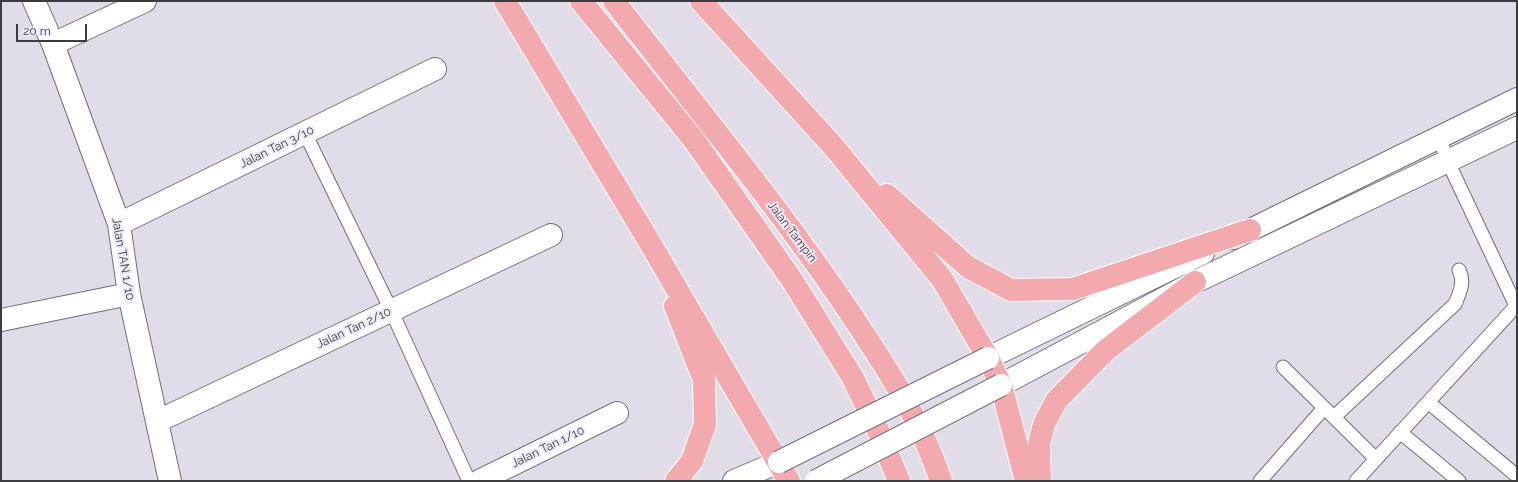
<!DOCTYPE html>
<style>
body{margin:0}
#map{position:relative;width:1518px;height:482px;overflow:hidden;background:#e2dbe8;font-family:Raleway,sans-serif}
canvas{display:block}
.frame{position:absolute;inset:0;border:2px solid #3d3a40;pointer-events:none}
.scale{position:absolute;left:16px;top:24px;width:71px;height:18px;box-sizing:border-box;border:2px solid #3d3a40;border-top:0;padding-left:5px;font-size:12px;line-height:14px;white-space:nowrap;color:#3d3a40;-webkit-text-stroke:3px #efe8f6;paint-order:stroke}
</style>
<div id="map">
<canvas width="1518" height="482"></canvas>
<div class="frame"></div>
<div class="scale">20 m</div>
</div>
<script>
const c = document.querySelector('canvas').getContext('2d');
c.lineJoin = 'round';
function strokePath(path, color, width, dash) { c.strokeStyle = color; c.lineWidth = width; c.lineCap = dash ? 'butt' : 'round'; c.setLineDash(dash || []); c.stroke(path); }
function write(font, color, halo, rows, align = 'center') {
  c.font = font + ' Raleway,sans-serif'; c.lineWidth = 4; c.setLineDash([]); c.textBaseline = 'middle'; c.strokeStyle = halo; c.fillStyle = color; for (const [text, x, y, turn = 0] of rows) {
    c.save(); c.translate(x, y); c.rotate((+turn || 0) * Math.PI / 180); c.textAlign = isNaN(turn) ? turn : align; if (halo) c.strokeText(text, 0, 0); c.fillText(text, 0, 0); c.restore();
  }
}
const service = new Path2D(`
 M305 133 391 310 469 481
 M1439 137 1448 162 1517 308
 M1283 367 1376 459
 M1428 402 1517 476
 M1334 417 1455 304C1460 292 1465 282 1459 270
 M1400 432 1459 481
 M1260 481 1324 408
 M1356 481 1516 306`);
const minor = new Path2D(`
 M34 1 53 44 119 224 129 294 170 481
 M53 44 145 1
 M119 224 435 69
 M1 320 129 294
 M158 421 551 235
 M479 481 617 413`);
const tertiary = new Path2D(`
 M1234 238 1517 99
 M988 358 1203 253
 M1001 385 1195 282 1517 128
 M734 481 779 462`);
const trunk = new Path2D(`
 M505 1 650 243 789 481
 M581 1 694 140 792 280 853 378 877 428 899 481
 M614 1C692 102 774 201 846 307 883 362 920 417 941 481
 M701 1 833 146 942 279 988 358 1001 385 1026 481
 M887 195 968 267 1011 290 1073 289 1250 230
 M675 306 704 380 705 424 692 461 676 481
 M1040 481 1039 444 1044 424 1056 401 1105 351 1195 282`);
strokePath(service, '#746e7a', 15);
strokePath(minor, '#746e7a', 24);
strokePath(tertiary, '#746e7a', 24);
strokePath(trunk, '#fff', 24);
strokePath(service, '#fff', 13);
strokePath(minor, '#fff', 22);
strokePath(tertiary, '#fff', 22);
strokePath(trunk, '#f2aaaf', 22);
const tertiaryBridge = new Path2D(`
 M779 462 988 358
 M816 481 1001 385`);
strokePath(tertiaryBridge, '#746e7a', 24, []);
strokePath(tertiaryBridge, '#fff', 22);
write('12px', '#3d3a40', '#efe8f6', [
 ["Jalan Tan 3/10",277,147,-26],
 ["Jalan Tampin",792,232,53],
 ["Jalan TAN 1/10",123,259,80],
 ["Jalan Tan 2/10",354,328,-25],
 ["Jalan Tan 1/10",548,447,-26]
]);
</script>
